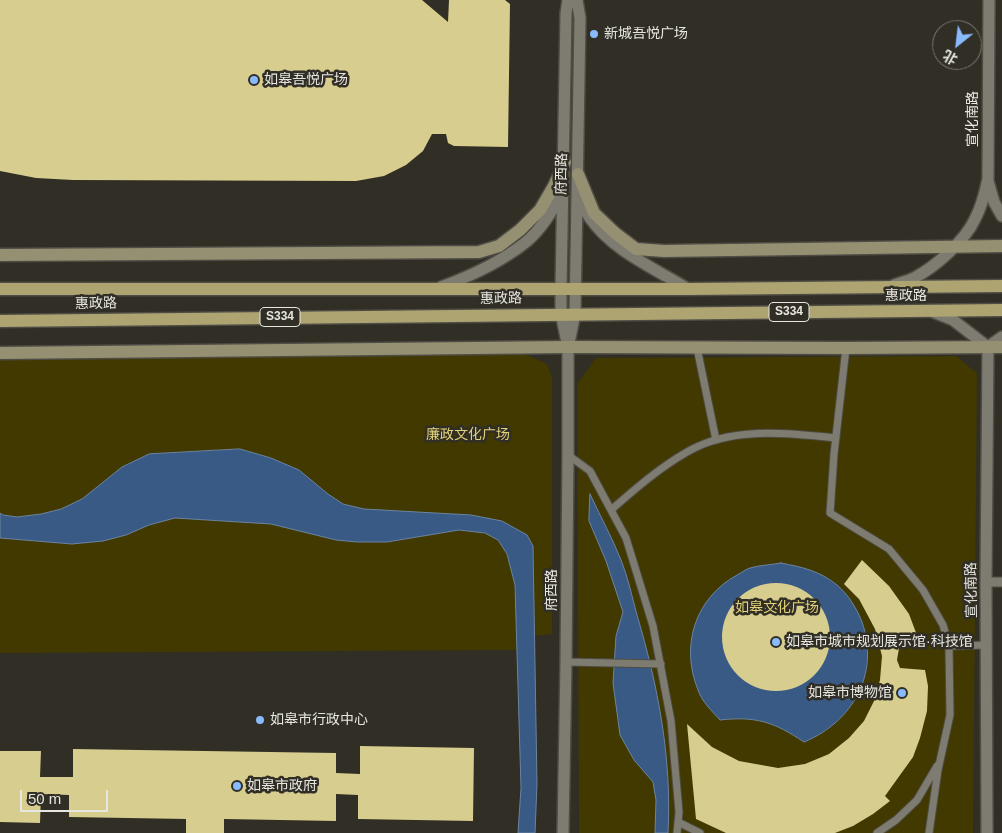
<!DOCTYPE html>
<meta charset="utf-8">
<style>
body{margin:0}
#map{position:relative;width:1002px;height:833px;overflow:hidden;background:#302e25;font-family:Arial,"Noto Sans SC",sans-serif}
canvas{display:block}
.north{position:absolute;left:932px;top:20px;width:50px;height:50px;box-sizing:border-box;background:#302e25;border:1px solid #797870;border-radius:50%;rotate:209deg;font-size:14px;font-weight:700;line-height:20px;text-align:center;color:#e7e6e0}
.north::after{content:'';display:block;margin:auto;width:18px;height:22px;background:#89bafc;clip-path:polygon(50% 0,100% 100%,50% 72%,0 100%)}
.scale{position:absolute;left:20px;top:790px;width:88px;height:22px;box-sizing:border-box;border:2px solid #e7e6e0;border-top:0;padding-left:6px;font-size:15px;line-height:18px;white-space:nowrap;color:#e7e6e0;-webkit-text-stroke:4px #302e25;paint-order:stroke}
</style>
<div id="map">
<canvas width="1002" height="833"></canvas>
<div class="north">北</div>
<div class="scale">50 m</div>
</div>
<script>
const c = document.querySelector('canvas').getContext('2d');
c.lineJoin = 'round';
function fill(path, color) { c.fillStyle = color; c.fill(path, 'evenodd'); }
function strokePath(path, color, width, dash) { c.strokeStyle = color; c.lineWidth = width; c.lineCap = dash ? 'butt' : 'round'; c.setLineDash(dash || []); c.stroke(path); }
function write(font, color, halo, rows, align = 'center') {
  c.font = font + ' Arial,"Noto Sans SC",sans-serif'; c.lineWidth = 5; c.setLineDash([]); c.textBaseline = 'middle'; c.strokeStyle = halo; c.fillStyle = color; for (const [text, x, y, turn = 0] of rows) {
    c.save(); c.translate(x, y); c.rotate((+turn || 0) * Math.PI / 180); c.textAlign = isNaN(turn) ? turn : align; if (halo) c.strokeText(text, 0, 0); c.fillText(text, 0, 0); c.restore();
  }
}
fill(new Path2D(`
 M525 354 547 364 552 377V634L534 636 533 546 527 535 364 509 343 504 328 494 299 470 271 458 240 449 149 454 122 467 82 499 61 509 41 514 17 517 3 515 0 513V358Z
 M956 356 977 373 973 833H579L577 384 596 358Z
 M175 518C206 521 239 519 270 524 293 526 314 537 337 540 353 543 370 543 386 542 415 540 474 519 498 540 519 559 516 623 517 650L0 653V538L72 544 103 541 126 535 149 525Z`), '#413900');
const water = new Path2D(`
 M240 449 271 458 299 470 328 494 343 504 364 509 471 515 502 521 527 535 533 546 537 784 535 833H518L521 788 515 585 507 554 498 540 485 533 459 530 387 542H357L336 540 271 524 175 518 149 525 126 535 103 541 72 544 0 538V513L3 515 17 517 41 514 61 509 82 499 122 467 149 454Z
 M590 494C600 516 612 537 621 560 628 577 632 597 637 615 658 686 672 758 668 833H655L656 800 653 782 634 760 620 735 613 683 616 636 623 612 606 561 589 521Z
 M781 563C802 567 820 571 837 585 848 594 857 609 862 622 880 673 853 722 804 742 774 722 756 716 720 720 712 711 702 702 698 690 680 646 695 598 737 575 741 573 746 569 750 568 760 565 771 565 781 563Z`);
fill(water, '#385a85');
strokePath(water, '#6c84a0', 1);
fill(new Path2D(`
 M0 0H422L448 22 449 0H505L510 4 508 147 454 146 448 143 446 134H432L423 151 406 165 384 176 356 181 73 180 36 178 0 171Z
 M862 560 889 586 909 614 921 646 899 648 897 660 900 668 925 670 928 686 927 711 920 738 913 757 885 796 890 801 873 814 853 826 835 833H726L696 819 687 724 712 747 739 761 778 768 805 764 829 754 849 738 864 721 874 701 880 680 882 656 875 629 859 599 844 584Z
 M722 637a54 54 0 1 1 108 0a54 54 0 1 1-108 0Z
 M360 746 474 748 473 821 358 819V795L336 794V821L224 819V833H186V819L69 817V795L41 794 40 823 0 822V751H41L40 777H73V749L336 753V773L360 774Z`), '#d7cd8e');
const pedestrian = new Path2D(`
 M697 348 716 440
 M846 348 834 454 830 513 889 549 923 590 943 625 949 646 950 715 938 770 929 833
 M568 455 590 471 626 538 653 626 671 721 679 812 677 833
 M611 510C635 489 659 468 687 452 731 426 788 433 836 438
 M949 646 987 645
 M566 662 661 664
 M678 822 700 833
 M877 833 896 820 917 800 937 766`);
const minor = new Path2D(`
 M986 582H1002`);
const tertiary = new Path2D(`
 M988 181 994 202 1002 216
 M578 197C582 204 585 211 590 218 613 251 654 268 688 289
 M892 286C899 283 907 281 914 278 935 267 965 241 975 219 982 206 985 193 988 179L989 0
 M441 287C471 276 501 262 526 242 542 229 553 209 563 192
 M933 312 953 320 988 347
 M569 343 575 314 580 18 577 0
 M988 347 1002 337
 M563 833 566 662 568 455V347L561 314V288L566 13 568 0
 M987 833 986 582 988 347`);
const secondary = new Path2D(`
 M578 174 594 213 615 233 636 249 664 251 1002 246
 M0 255 479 252 499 246 520 230 540 210 554 186 565 162
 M0 353 568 347 846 348 1002 347`);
const primary = new Path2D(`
 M0 289H688L1002 286
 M0 321 1002 310`);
strokePath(pedestrian, '#4e4c45', 9);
strokePath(minor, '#4e4c45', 11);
strokePath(tertiary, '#4e4c45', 14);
strokePath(secondary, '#4e4c45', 15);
strokePath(primary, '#4e4c45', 15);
strokePath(pedestrian, '#7e7c71', 7);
strokePath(minor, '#7e7c71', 9);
strokePath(tertiary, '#7e7c71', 11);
strokePath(secondary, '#959071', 12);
strokePath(primary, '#ada471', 12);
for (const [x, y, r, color] of [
 [594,34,5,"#89bafc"],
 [254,80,5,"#89bafc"],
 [776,642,5,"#89bafc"],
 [902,693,5,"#89bafc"],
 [260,720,5,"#89bafc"],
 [237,786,5,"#89bafc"]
]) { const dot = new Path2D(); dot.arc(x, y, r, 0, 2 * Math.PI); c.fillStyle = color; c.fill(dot); strokePath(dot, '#302e25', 2); }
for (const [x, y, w] of [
 [789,312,40],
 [280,317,40]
]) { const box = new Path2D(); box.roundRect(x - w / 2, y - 9.5, w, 19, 4); c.fillStyle = '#302e25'; c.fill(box); strokePath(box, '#e7e6e0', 1); }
write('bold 12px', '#e7e6e0', null, [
 ["S334",789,312],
 ["S334",280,317]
]);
write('14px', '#e7e6e0', '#302e25', [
 ["新城吾悦广场",604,34],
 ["如皋吾悦广场",264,80],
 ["如皋市城市规划展示馆·科技馆",786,642],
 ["如皋市博物馆",892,693,"right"],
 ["如皋市行政中心",270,720],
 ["如皋市政府",247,786]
], 'left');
write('14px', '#e7e6e0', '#302e25', [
 ["宣化南路",973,119,-90],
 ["府西路",562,174,-89],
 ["惠政路",906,296],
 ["惠政路",501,299,-1],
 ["惠政路",96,304,-1],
 ["府西路",552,590,-90],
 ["宣化南路",972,590,-91]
]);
write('14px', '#e2d37a', '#302e25', [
 ["廉政文化广场",468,435],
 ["如皋文化广场",777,608]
]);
</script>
